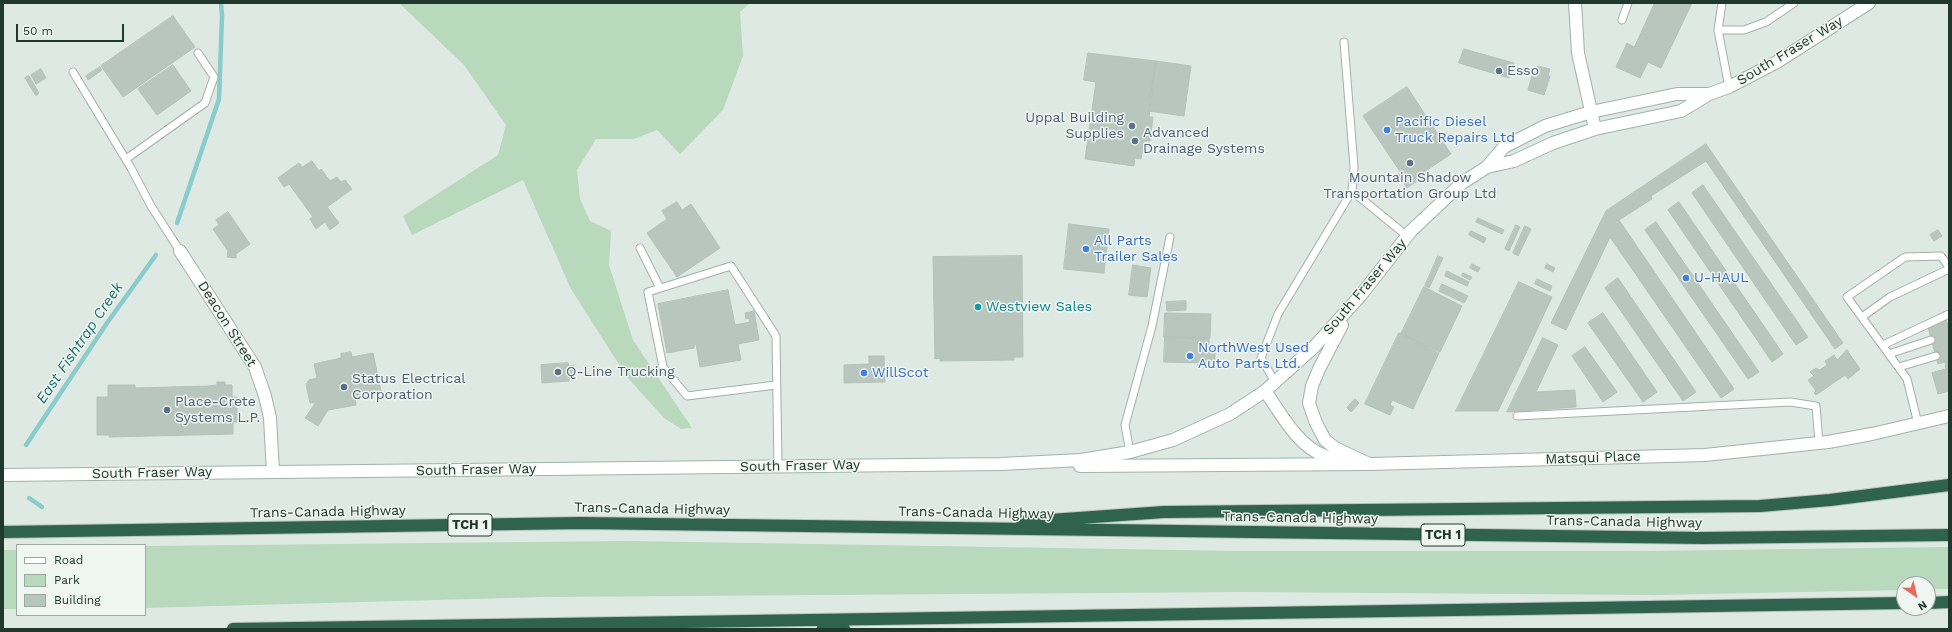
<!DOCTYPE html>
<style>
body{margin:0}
#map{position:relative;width:1952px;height:632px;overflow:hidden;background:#dfe9e3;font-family:"Work Sans",sans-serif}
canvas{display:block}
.frame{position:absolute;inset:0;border:4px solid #21382e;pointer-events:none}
.legend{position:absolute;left:16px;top:544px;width:130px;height:72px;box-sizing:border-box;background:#eff6f1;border:1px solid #9daaa3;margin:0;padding:5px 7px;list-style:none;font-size:12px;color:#21382e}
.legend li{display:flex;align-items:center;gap:8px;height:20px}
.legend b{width:20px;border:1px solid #9daaa3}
.north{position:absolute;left:1896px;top:576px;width:40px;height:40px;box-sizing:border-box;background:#eff6f1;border:1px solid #9daaa3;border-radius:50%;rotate:146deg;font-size:11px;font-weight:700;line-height:16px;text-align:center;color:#21382e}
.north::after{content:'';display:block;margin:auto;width:14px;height:18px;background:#e86a5e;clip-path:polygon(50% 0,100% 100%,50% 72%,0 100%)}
.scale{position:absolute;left:16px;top:24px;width:108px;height:18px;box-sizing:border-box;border:2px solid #21382e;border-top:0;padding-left:5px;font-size:12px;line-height:14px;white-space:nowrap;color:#21382e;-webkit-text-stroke:3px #eff6f1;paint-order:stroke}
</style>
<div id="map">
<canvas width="1952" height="632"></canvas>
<div class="frame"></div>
<ul class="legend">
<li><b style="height:5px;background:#fff"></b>Road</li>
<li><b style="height:11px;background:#b9d9bc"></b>Park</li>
<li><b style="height:11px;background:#b8c6be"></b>Building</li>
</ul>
<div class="north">N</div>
<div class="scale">50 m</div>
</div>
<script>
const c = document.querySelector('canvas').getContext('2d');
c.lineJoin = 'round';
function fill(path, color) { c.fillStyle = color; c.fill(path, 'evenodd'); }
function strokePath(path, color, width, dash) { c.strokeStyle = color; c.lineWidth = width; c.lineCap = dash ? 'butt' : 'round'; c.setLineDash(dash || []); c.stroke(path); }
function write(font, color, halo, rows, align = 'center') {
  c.font = font + ' "Work Sans",sans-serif'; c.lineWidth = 3; c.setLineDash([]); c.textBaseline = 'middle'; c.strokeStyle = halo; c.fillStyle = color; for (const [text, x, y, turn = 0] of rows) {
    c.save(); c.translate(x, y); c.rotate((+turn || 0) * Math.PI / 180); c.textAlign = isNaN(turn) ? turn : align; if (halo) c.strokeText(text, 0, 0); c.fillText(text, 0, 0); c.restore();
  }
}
fill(new Path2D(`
 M399 3H750L740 12 743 56 723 110 680 154 657 130 634 139H596L577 170 580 199 590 221 611 231 609 265 633 340 692 428 681 429 664 418 627 377 571 289 523 180 412 235 403 216 498 155 506 125 464 65Z
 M629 541 1239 551H1646L1949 547V589H1928V584H1904V590L1655 595 1242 592 545 597 145 608V546Z
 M3 550H17V609H3Z`), '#b9d9bc');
strokePath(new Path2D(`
 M177 223 219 99 222 16 221 3
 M26 445 107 323 156 255
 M29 498 42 507`), '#8acbcb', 4.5);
const building = new Path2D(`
 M1655 3H1692L1661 68 1648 62 1640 78 1616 67 1627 43 1634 47Z
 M173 16 195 47 123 97 101 66Z
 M1464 49 1514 63 1509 78 1459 63Z
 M1088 53 1156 61 1149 117H1153L1150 141H1144L1141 159 1135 158 1134 166 1085 159 1096 82 1084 80Z
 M1156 61 1191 66 1184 116 1149 111Z
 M173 65 191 91 157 115 138 89Z
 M1538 66 1550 69 1548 76H1550L1544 95 1528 90 1533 72 1536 73Z
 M100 67 102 70 88 80 86 76Z
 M41 69 46 78 36 84 31 75Z
 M29 76 39 93 36 96 25 78Z
 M1407 87 1451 154 1418 176 1420 179 1407 188 1398 174 1401 173 1363 116Z
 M1706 144 1843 343 1835 349 1706 161 1651 196 1652 199 1619 220 1734 389 1721 398 1610 237 1566 330 1551 323 1606 211Z
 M312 161 319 171 321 169 330 181 337 177 341 182 345 180 352 189 327 207 339 223 330 230 325 222 316 229 310 219 313 217 289 184 284 187 278 178 299 163 302 167Z
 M1703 185 1808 337 1796 345 1692 193Z
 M677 202 682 210 691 204 720 248 677 277 647 233 667 219 662 211Z
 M1679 202 1783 354 1772 362 1668 210Z
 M228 212 250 244 236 254V258L227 257 228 251 213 229 219 225 216 220Z
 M1478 218 1504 230 1502 234 1476 222Z
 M1656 222 1759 372 1748 379 1645 230Z
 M1069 224 1109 229 1104 273 1064 269Z
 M1516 225 1520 227 1509 251 1505 249Z
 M1525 226 1531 229 1518 256 1513 253Z
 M1938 230 1942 236 1934 241 1930 235Z
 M1471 231 1486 238 1484 243 1469 235Z
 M1022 256 1023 357H1014V360L940 361V358L935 359 933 257Z
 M1438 256 1443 258 1429 288 1425 286Z
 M1472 264 1480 268 1478 272 1470 268Z
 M1547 264 1555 268 1553 272 1545 268Z
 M1133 265 1151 268 1147 297 1129 295Z
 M1447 271 1469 282 1467 286 1445 276Z
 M1463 273 1472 277 1470 280 1462 276Z
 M1618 278 1696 392 1683 401 1605 288Z
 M1537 279 1552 286 1550 291 1535 284Z
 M1519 282 1552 297 1526 353 1498 411H1456Z
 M1442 284 1468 296 1464 303 1439 291Z
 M1424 287 1462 306 1440 352 1401 334Z
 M728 290 735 325 750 322 749 318 746 319 745 313 754 311 759 340 738 344 741 360 700 367 696 344 694 345V348L667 353 658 304Z
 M1186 301V310L1167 311 1166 302Z
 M1165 313 1211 314 1210 338 1164 337Z
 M1603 313 1657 392 1643 402 1588 323Z
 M1946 318 1949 330V369H1946L1945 362 1938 364 1927 324Z
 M1399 333 1439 353 1413 409 1392 400 1390 405 1394 407 1390 415 1365 404Z
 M1165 337 1209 338V348H1215V360L1209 363 1164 362Z
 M1543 338 1558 345 1536 392 1575 390 1576 407 1507 412Z
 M1585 347 1617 392 1603 402 1572 356Z
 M1847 350 1860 369 1848 379 1845 375 1816 395 1814 393 1816 391 1808 380 1814 376 1810 372 1816 368 1820 370 1827 365 1825 361 1834 355 1837 360Z
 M351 352 352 357 373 353 381 391 355 396 356 405 328 410 318 426 305 418 316 402 310 403 306 384 309 380 317 378 314 364 341 358V354Z
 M869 356H884L885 382 844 383V365L869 364Z
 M568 363 569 366 574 365 575 378H569V381L542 383 541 365Z
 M1946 369H1949V391L1938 394 1932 373Z
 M217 382H225V385H232V397H237V422H233V434L109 437V435H97V397H108V385H135V388L209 386 217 385Z
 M1355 399 1359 403 1351 412 1347 408Z`);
fill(building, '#b8c6be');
strokePath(building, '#b2c2b9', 1);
const lane = new Path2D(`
 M1722 3 1718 30 1729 87
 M1622 20 1628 3
 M1718 30H1744L1766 22 1794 3
 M1344 42 1354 167 1352 191
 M73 72 131 168 151 206 180 251
 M126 159 205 103 214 77 198 53
 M640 248 660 288
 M1862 317 1890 297 1949 269
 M1883 345 1949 314
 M1889 354 1931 340
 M1899 367 1936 356
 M1275 382 1261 358 1278 314 1352 191 1407 236
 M776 385 687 396 663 367 648 292 731 266 776 336 778 467
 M1517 416 1790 402 1816 406 1819 443
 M1918 424 1907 379 1847 297 1905 257 1941 256 1949 267
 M1130 452 1125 425 1152 326 1170 237`);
const street = new Path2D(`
 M1575 3 1578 53 1595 129
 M180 251 255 367 265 396 270 418 273 472
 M1265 391C1281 413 1297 446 1325 456 1338 461 1356 461 1370 464L1705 455 1828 442 1872 434 1949 416`);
const secondary = new Path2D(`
 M1487 167 1514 161 1553 143 1595 129 1681 111 1709 94 1729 87 1777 62 1869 3
 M1342 325 1319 369 1312 386 1309 403 1316 423 1325 440 1335 448 1367 463
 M1080 466 1370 464
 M3 475 1001 464 1081 460 1130 452 1173 440 1230 414 1265 391 1314 347 1361 295 1411 231 1462 183 1487 167 1504 147 1545 126 1591 112 1677 94H1709`);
const highway = new Path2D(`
 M1022 522 1164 512 1760 506 1830 500 1949 485
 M3 532 580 523 1703 538 1949 535
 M1928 603 1949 602
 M823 628 844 629
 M233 629 1904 603`);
strokePath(lane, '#a2b0a9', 9);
strokePath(street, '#a2b0a9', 14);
strokePath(secondary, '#9fb4a9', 14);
strokePath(highway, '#bcc3c0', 14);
strokePath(lane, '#fff', 7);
strokePath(street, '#fff', 12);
strokePath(secondary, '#fff', 12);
strokePath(highway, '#2f624f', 12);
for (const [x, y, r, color] of [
 [1499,71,4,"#5c6f8a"],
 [1132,126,4,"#5c6f8a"],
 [1387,130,4,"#3f7fe0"],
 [1135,141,4,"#5c6f8a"],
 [1410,163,4,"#5c6f8a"],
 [1086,249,4,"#3f7fe0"],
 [1686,278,4,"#3f7fe0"],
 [978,307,4,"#0f9aa8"],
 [1190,356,4,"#3f7fe0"],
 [558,372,4,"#5c6f8a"],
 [864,373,4,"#3f7fe0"],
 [344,387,4,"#5c6f8a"],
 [167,410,4,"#5c6f8a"]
]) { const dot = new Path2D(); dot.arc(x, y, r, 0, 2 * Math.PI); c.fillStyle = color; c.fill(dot); strokePath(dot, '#eff6f1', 1.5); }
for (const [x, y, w] of [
 [470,525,44],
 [1443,535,44]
]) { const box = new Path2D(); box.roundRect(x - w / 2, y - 11, w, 22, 3); c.fillStyle = '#eff6f1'; c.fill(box); strokePath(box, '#21382e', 1); }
write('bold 13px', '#21382e', null, [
 ["TCH 1",470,525],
 ["TCH 1",1443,535]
]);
write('14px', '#21382e', '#eff6f1', [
 ["South Fraser Way",1790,51,-31],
 ["South Fraser Way",1365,287,-50],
 ["Deacon Street",227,324,58],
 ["Matsqui Place",1593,458,-2],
 ["South Fraser Way",800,466,-1],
 ["South Fraser Way",476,470,-1],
 ["South Fraser Way",152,473,-1],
 ["Trans-Canada Highway",652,509,1],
 ["Trans-Canada Highway",328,512,-1],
 ["Trans-Canada Highway",976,513,1],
 ["Trans-Canada Highway",1300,518,1],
 ["Trans-Canada Highway",1624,522,1]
]);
write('14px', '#4e5e75', '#eff6f1', [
 ["Esso",1507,71],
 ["Uppal Building",1124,118,"right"],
 ["Supplies",1124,134,"right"],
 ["Advanced",1143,133],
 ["Drainage Systems",1143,149],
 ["Mountain Shadow",1410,178,"center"],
 ["Transportation Group Ltd",1410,194,"center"],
 ["Q-Line Trucking",566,372],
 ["Status Electrical",352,379],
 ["Corporation",352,395],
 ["Place-Crete",175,402],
 ["Systems L.P.",175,418]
], 'left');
write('14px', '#366cbe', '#eff6f1', [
 ["Pacific Diesel",1395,122],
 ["Truck Repairs Ltd",1395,138],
 ["All Parts",1094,241],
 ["Trailer Sales",1094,257],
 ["U-HAUL",1694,278],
 ["NorthWest Used",1198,348],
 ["Auto Parts Ltd.",1198,364],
 ["WillScot",872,373]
], 'left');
write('14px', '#0d838f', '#eff6f1', [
 ["Westview Sales",986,307]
], 'left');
write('italic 15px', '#206f6f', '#eff6f1', [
 ["East Fishtrap Creek",80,343,-56]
]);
</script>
